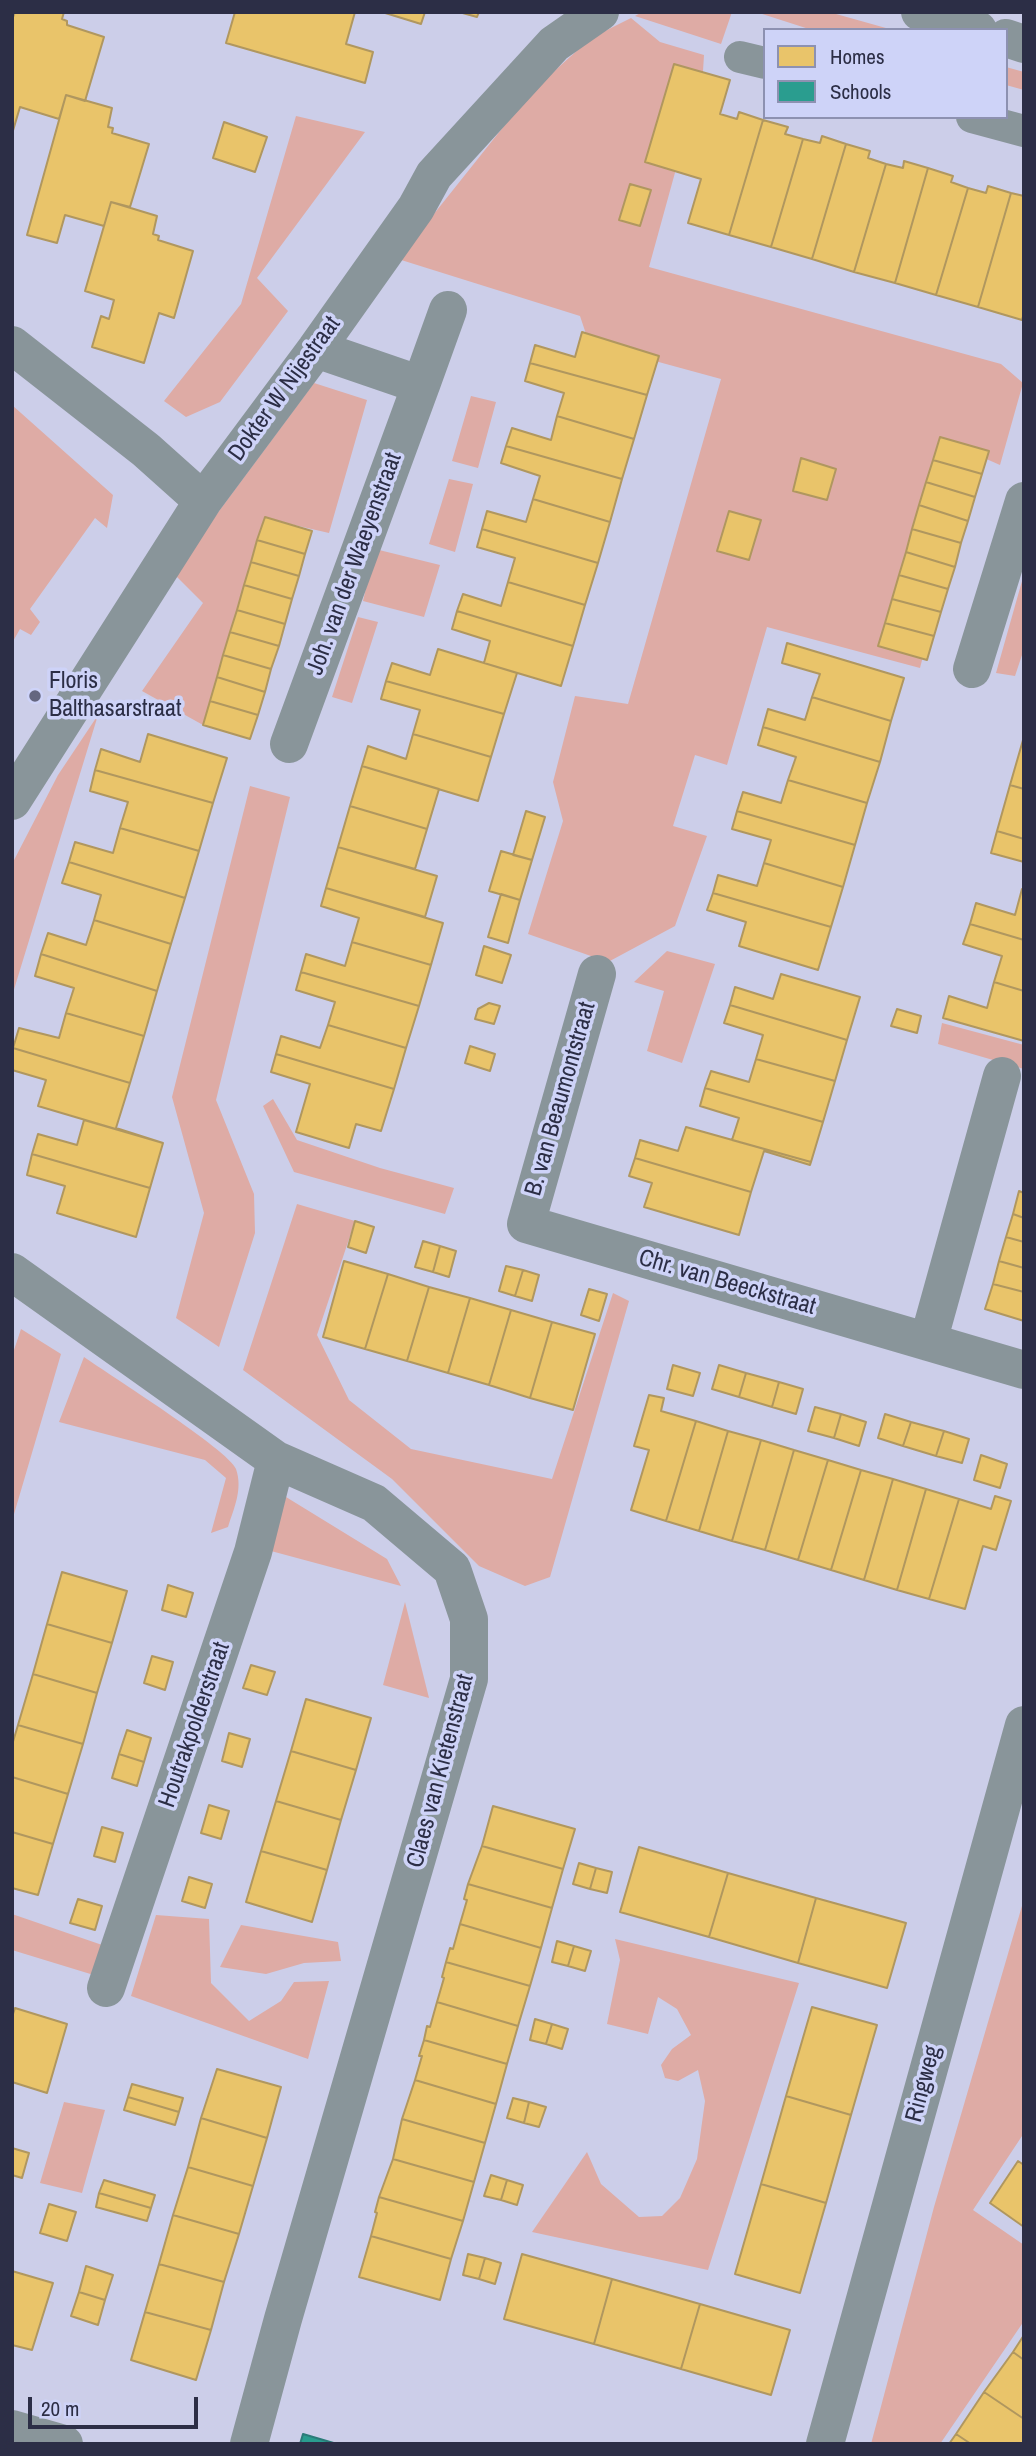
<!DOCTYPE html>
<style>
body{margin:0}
#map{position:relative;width:1036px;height:2456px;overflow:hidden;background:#cccee9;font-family:"Archivo Narrow",sans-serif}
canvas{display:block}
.frame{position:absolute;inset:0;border:14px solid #2c2e46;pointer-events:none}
.legend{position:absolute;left:763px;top:28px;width:245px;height:91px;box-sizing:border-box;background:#ced3f8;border:2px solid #8d91b1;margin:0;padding:9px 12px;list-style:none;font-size:21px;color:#2c2e46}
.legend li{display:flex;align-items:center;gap:14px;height:35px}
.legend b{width:35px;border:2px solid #8d91b1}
.scale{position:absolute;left:28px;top:2397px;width:170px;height:32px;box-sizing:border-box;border:4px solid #2c2e46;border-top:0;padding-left:9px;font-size:21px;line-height:24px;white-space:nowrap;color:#2c2e46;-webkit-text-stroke:5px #ced3f8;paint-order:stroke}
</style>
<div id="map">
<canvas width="1036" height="2456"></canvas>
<div class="frame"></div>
<ul class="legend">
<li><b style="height:19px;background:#e9c46a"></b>Homes</li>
<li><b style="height:19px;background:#2a9d8f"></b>Schools</li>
</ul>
<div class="scale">20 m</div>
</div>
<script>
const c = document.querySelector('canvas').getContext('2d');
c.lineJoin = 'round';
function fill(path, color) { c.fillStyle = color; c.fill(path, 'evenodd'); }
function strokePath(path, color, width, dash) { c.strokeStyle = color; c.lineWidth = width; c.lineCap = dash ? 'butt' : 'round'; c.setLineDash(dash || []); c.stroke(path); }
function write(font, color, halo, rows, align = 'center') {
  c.font = font + ' "Archivo Narrow",sans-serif'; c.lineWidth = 7; c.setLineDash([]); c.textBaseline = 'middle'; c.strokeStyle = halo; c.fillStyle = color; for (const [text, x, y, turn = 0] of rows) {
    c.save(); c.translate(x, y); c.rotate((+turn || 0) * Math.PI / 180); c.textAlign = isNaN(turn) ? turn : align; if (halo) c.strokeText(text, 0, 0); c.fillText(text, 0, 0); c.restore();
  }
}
fill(new Path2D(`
 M642 12H732L721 44 635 16Z
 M756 12H829L893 30H812Z
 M631 18 660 42 704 55 703 71 649 267 1001 364 1023 383 1000 465 975 454 920 668 767 627 727 765 695 755 673 826 707 836 675 926 608 962 528 934 563 821 553 782 575 696 628 704 721 379 589 343 580 316 398 259 508 121 550 75 591 38Z
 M1006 67 1024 72V90L1006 85Z
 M296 116 365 132 257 278 288 311 220 402 186 417 164 401 241 304Z
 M314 383 367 400 329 533 264 518 203 725 142 691 203 603 173 573Z
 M471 396 496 402 478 468 452 461Z
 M12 405 113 495 107 528 95 518 30 609 40 622 31 635 20 629 12 643Z
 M449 479 473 484 455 552 429 544Z
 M375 549 440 565 424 617 363 601Z
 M1024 574V649L1015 676 996 673Z
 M358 617 378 622 352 703 332 697Z
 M98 715 12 996V864L58 775Z
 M250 786 290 797 216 1100 254 1194 255 1233 219 1347 176 1318 204 1213 172 1097Z
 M667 951 715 964 682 1063 647 1051 664 991 634 982Z
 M942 1023 1024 1045V1069L938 1044Z
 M273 1099 297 1140 380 1168 454 1188 445 1214 294 1172 263 1106Z
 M297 1204 355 1221 317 1335 349 1400 411 1449 552 1479 613 1293 629 1301 550 1577 525 1586 479 1566 392 1479 243 1370Z
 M21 1329 61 1354 12 1521V1356Z
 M84 1357C108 1374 229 1450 236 1469 243 1489 234 1508 228 1527L211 1533 226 1478 205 1460 59 1422Z
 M286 1497 387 1559 401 1586 271 1551Z
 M405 1602 429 1698 383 1685Z
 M1024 1899V2133L973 2210 1024 2245V2321L940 2444H871L934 2207Z
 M12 1914 108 1947 97 1976 12 1950Z
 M156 1915 209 1919 211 1983 249 2021 281 2001 294 1982 329 1981 308 2059 131 1996Z
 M241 1925 338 1942 341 1961 304 1963 266 1974 220 1967Z
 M615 1939 799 1983 708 2270 532 2232 587 2152 601 2184 639 2217 662 2216 680 2198 697 2159 705 2101 698 2070 678 2081 665 2078 661 2065 672 2049 691 2035 677 2009 658 1997 648 2034 607 2024 620 1960Z
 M64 2102 105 2110 82 2193 40 2183Z`), '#deaba5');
const homes = new Path2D(`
 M15 12H64L62 19 67 21V25L104 37 85 101 66 95 59 119 20 107 12 134V20Z
 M235 12H355L346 44 373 52 365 83 226 43Z
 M382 12H425L421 24Z
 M459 12H479L477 17Z
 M674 64 730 80 720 114 737 119 739 112 763 120 729 235 688 223 701 179 645 162Z
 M66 95 112 108 108 127 113 128 112 133 149 144 130 207 111 202 104 226 65 215 57 243 27 235Z
 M763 120 788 127 785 134 803 139 771 247 729 235Z
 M224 122 267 137 255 172 213 158Z
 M822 136 846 144 812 259 771 247 803 139 820 143Z
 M846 144 870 151 868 158 886 164 854 272 812 259Z
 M904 161 928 168 895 283 854 272 886 164 903 168Z
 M928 168 953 176 951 182 968 188 936 295 895 283Z
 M630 184 651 190 640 226 619 220Z
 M988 186 1011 193 978 307 936 295 968 188 986 193Z
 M1011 193 1024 196V313L1022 320 978 307Z
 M111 202 157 216 153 234 159 236 158 240 193 251 174 318 159 313 144 363 92 347 101 316 109 319 114 300 85 291Z
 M582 332 659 356 647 395 530 363 535 345 575 357Z
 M530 363 647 395 634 439 557 416 564 393 525 381Z
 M557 416 634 439 622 479 506 446 512 428 551 440Z
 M940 437 989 451 982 474 933 460Z
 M506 446 622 479 610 522 533 499 540 476 501 463Z
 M801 458 836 469 827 500 793 491Z
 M933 460 982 474 975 497 926 482Z
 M926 482 975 497 968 521 919 505Z
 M533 499 610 522 598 563 482 529 487 511 526 522Z
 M919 505 968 521 961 543 912 529Z
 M729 511 761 520 749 560 717 551Z
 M265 517 312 531 305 554 257 540Z
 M482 529 598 563 585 605 508 582 515 558 477 547Z
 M912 529 961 543 955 567 906 552Z
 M257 540 305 554 299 576 251 562Z
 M906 552 955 567 948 589 899 575Z
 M251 562 299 576 292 599 244 585Z
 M899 575 948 589 941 612 892 599Z
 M508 582 585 605 573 646 457 611 463 594 501 606Z
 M244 585 292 599 285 624 237 610Z
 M892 599 941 612 934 636 885 623Z
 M237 610 285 624 279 646 230 632Z
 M457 611 573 646 561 686 484 663 490 641 452 629Z
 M885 623 934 636 927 660 878 646Z
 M230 632 279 646 271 669 223 655Z
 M787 643 904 678 891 721 812 697 820 674 782 663Z
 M438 649 517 673 504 714 386 681 392 663 430 675Z
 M223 655 271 669 265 692 217 677Z
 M217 677 265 692 258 715 210 701Z
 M386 681 504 714 491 757 413 734 420 710 381 699Z
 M812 697 891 721 880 762 763 727 768 709 805 720Z
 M210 701 258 715 250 739 203 725Z
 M763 727 880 762 867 803 788 780 796 757 758 745Z
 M148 734 227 758 213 803 95 770 101 749 140 762Z
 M413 734 491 757 478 801 362 766 368 746 406 759Z
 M1023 740H1024V789L1010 785Z
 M362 766 439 789 427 829 350 806Z
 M95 770 213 803 199 851 120 828 128 802 90 791Z
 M788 780 867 803 855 845 737 811 743 792 781 803Z
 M1010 785 1024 789V839L997 831Z
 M350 806 427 829 415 869 338 847Z
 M526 811 545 817 532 860 513 855Z
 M737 811 855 845 843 887 764 863 771 840 732 829Z
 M120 828 199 851 185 898 69 862 75 842 113 853Z
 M997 831 1024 839V862L991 853Z
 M338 847 437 876 425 917 326 888Z
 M501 851 532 860 520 900 489 891Z
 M69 862 185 898 171 944 94 920 101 895 62 883Z
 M764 863 843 887 831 927 713 893 718 875 757 886Z
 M326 888 443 923 431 965 352 942 359 918 321 906Z
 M1022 889 1024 890V940L970 924 976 903 1015 915Z
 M713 893 831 927 818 970 739 946 746 922 707 910Z
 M501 894 520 900 508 943 488 937Z
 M94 920 171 944 157 991 41 954 48 933 86 945Z
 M970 924 1024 940V991L994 982 1002 956 963 944Z
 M352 942 431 965 419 1006 301 972 306 954 345 966Z
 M484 946 511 955 502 983 476 975Z
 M41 954 157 991 144 1036 66 1013 74 988 35 976Z
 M301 972 419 1006 406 1048 328 1025 335 1002 296 990Z
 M781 974 860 997 847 1040 730 1005 735 987 773 999Z
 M994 982 1024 991V1041L943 1018 949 996 987 1008Z
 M489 1003 500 1006 494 1024 475 1019 478 1009Z
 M730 1005 847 1040 835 1081 756 1059 763 1035 724 1023Z
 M897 1009 921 1016 917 1033 891 1026Z
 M66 1013 144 1036 130 1083 13 1048 19 1028 59 1038Z
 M328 1025 406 1048 394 1089 276 1054 281 1036 320 1048Z
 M470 1046 495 1054 490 1071 465 1063Z
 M13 1048 130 1083 116 1128 163 1143 38 1106 46 1080 12 1070Z
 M276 1054 394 1089 381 1131 356 1124 349 1148 296 1132 310 1084 271 1072Z
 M756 1059 835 1081 823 1122 705 1088 711 1071 749 1082Z
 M705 1088 823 1122 811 1162 732 1140 739 1118 700 1106Z
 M84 1120 163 1143 150 1188 32 1154 38 1134 77 1145Z
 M686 1127 811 1162 810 1165 764 1151 751 1192 635 1158 640 1140 678 1151Z
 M32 1154 150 1188 136 1237 57 1213 65 1186 27 1175Z
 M635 1158 751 1192 739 1235 644 1207 652 1183 629 1176Z
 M1019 1191 1024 1193V1218L1013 1214Z
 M1013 1214 1024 1218V1242L1006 1237Z
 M355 1221 374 1227 366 1253 348 1247Z
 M1006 1237 1024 1242V1268L999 1261Z
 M423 1241 440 1246 433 1272 415 1267Z
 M440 1246 456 1251 449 1277 433 1272Z
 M344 1261 388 1274 365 1349 323 1337Z
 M999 1261 1024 1268V1292L993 1284Z
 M506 1266 523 1270 515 1296 499 1291Z
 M523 1270 539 1275 532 1301 515 1296Z
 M388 1274 429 1287 407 1361 365 1349Z
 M993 1284 1024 1292V1321L985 1309Z
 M429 1287 470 1298 448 1373 407 1361Z
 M589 1289 607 1294 599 1321 581 1315Z
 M470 1298 511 1310 489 1385 448 1373Z
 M511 1310 552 1322 530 1398 489 1385Z
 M552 1322 595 1334 573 1410 530 1398Z
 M673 1365 700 1373 693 1396 667 1389Z
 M719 1365 746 1373 739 1397 712 1389Z
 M746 1373 779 1382 772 1407 739 1397Z
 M779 1382 803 1389 796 1414 772 1407Z
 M649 1395 664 1398 661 1411 696 1421 666 1521 631 1510 649 1450 634 1446Z
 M815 1407 841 1414 834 1438 808 1431Z
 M841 1414 866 1422 859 1446 834 1438Z
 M885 1414 911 1422 903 1446 878 1438Z
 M696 1421 728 1431 699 1531 666 1521Z
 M911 1422 944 1431 936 1456 903 1446Z
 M728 1431 761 1440 732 1541 699 1531Z
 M944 1431 969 1439 962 1463 936 1456Z
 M761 1440 794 1450 765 1550 732 1541Z
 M794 1450 828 1460 798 1560 765 1550Z
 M981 1455 1007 1464 1000 1488 974 1480Z
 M828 1460 861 1470 831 1570 798 1560Z
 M861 1470 893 1479 864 1580 831 1570Z
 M893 1479 926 1489 897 1590 864 1580Z
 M926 1489 959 1499 929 1599 897 1590Z
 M995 1496 1011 1501 996 1550 983 1546 965 1609 929 1599 959 1499 991 1509Z
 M62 1572 127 1591 112 1643 47 1624Z
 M168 1585 193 1593 186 1617 162 1610Z
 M47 1624 112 1643 97 1693 33 1674Z
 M152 1656 173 1662 165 1690 144 1683Z
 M251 1665 275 1672 267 1695 243 1688Z
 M33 1674 97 1693 83 1744 18 1725Z
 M306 1699 371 1718 356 1770 291 1751Z
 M18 1725 83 1744 68 1794 12 1777V1745Z
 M127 1730 151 1738 144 1762 119 1754Z
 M229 1733 250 1739 242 1767 222 1761Z
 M291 1751 356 1770 341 1820 276 1801Z
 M119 1754 144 1762 137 1786 112 1778Z
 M12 1777 68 1794 53 1844 12 1832Z
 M276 1801 341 1820 327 1870 261 1851Z
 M209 1805 229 1811 221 1839 201 1833Z
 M493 1806 575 1829 563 1869 482 1846Z
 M102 1827 123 1833 115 1862 94 1856Z
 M12 1832 53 1844 38 1895 12 1888Z
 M482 1846 563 1869 552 1908 468 1884Z
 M639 1847 728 1873 709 1937 620 1912Z
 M261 1851 327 1870 312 1922 246 1902Z
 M579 1863 596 1868 590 1889 573 1884Z
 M596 1868 612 1872 607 1893 590 1889Z
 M728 1873 816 1898 798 1963 709 1937Z
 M189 1877 212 1884 205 1908 182 1901Z
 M468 1884 552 1908 541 1948 460 1924 467 1900 464 1899Z
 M816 1898 906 1923 887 1988 798 1963Z
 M78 1899 102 1906 95 1930 70 1923Z
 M460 1924 541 1948 530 1986 446 1962 450 1948 453 1949Z
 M557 1941 574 1946 568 1966 552 1962Z
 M574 1946 591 1951 585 1971 568 1966Z
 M446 1962 530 1986 518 2026 437 2002 444 1978 442 1977Z
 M437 2002 518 2026 507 2064 424 2040 427 2026 430 2027Z
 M812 2007 877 2025 851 2115 786 2096Z
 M15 2008 67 2024 47 2093 12 2082V2017Z
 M535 2019 552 2024 546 2044 530 2040Z
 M552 2024 568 2029 562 2049 546 2044Z
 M424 2040 507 2064 496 2104 415 2080 422 2056H419Z
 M217 2069 281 2087 267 2138 201 2118Z
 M415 2080 496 2104 485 2143 402 2119Z
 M132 2084 183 2098 179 2112 128 2097Z
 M786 2096 851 2115 826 2203 761 2184Z
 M128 2097 179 2112 175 2125 124 2110Z
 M513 2098 529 2102 524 2123 507 2118Z
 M529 2102 546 2107 539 2127 524 2123Z
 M201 2118 267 2138 253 2186 188 2167Z
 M402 2119 485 2143 474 2182 393 2159Z
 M12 2148 29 2153 22 2178 12 2175Z
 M393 2159 474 2182 463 2221 379 2197Z
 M1018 2161 1024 2165V2227L990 2203Z
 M188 2167 253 2186 239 2234 173 2215Z
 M491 2175 507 2180 501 2200 484 2196Z
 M104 2180 155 2195 151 2208 99 2193Z
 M507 2180 523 2185 517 2205 501 2200Z
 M761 2184 826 2203 800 2293 735 2274Z
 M99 2193 151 2208 147 2221 96 2207Z
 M379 2197 463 2221 451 2259 371 2236 377 2213 375 2212Z
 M49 2204 76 2212 67 2241 40 2233Z
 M173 2215 239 2234 224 2282 159 2264Z
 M371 2236 451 2259 440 2300 359 2277Z
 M468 2254 485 2258 479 2279 463 2275Z
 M522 2254 612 2279 594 2344 504 2319Z
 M485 2258 501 2263 495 2284 479 2279Z
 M159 2264 224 2282 211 2330 145 2312Z
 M86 2266 113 2275 105 2300 79 2292Z
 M12 2271 53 2283 32 2350 12 2345Z
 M612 2279 700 2304 681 2369 594 2344Z
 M79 2292 105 2300 98 2325 71 2316Z
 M700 2304 790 2330 771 2395 681 2369Z
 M145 2312 211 2330 196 2380 131 2360Z
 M1024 2335V2360L1013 2352Z
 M1013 2352 1024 2360V2419L984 2392Z
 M984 2392 1024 2419V2444H971L956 2434Z
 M956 2434 971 2444H949Z`);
fill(homes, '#e9c46a');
strokePath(homes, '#b0975f', 2);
const schools = new Path2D(`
 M303 2434 337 2444H300Z`);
fill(schools, '#2a9d8f');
strokePath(schools, '#2b7c79', 2);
strokePath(new Path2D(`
 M740 57 765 63
 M972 117 1024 131`), '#89959a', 32);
strokePath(new Path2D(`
 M920 12 978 30
 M1006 38 1024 44
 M12 345 146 450 203 501
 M421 385 448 310
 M972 669 1024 501
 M289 744 421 385 316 349
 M12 801 203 501 316 349 416 208 434 175 554 44 600 12
 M597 974 526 1224 1024 1370
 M12 1272 276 1460 374 1503 452 1569 469 1619V1679L283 2319 249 2444
 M928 1342 1002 1076
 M106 1988 253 1552 276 1460
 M12 2429 64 2444`), '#89959a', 38);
strokePath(new Path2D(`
 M825 2444 1024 1725`), '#89959a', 38);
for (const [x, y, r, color] of [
 [35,696,7,"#64667f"]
]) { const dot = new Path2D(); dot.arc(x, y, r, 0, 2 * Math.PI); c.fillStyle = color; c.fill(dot); strokePath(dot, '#ced3f8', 2.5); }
write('24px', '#2c2e46', '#ced3f8', [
 ["Dokter W Nijestraat",285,389,-54],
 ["Joh. van der Waeyenstraat",355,564,-70],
 ["B. van Beaumontstraat",561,1099,-74],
 ["Chr. van Beeckstraat",727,1283,16],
 ["Houtrakpolderstraat",195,1725,-71],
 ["Claes van Kietenstraat",441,1771,-75],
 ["Ringweg",924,2084,-75]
]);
write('24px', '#2c2e46', '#ced3f8', [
 ["Floris",49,682],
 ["Balthasarstraat",49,710]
], 'left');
</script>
